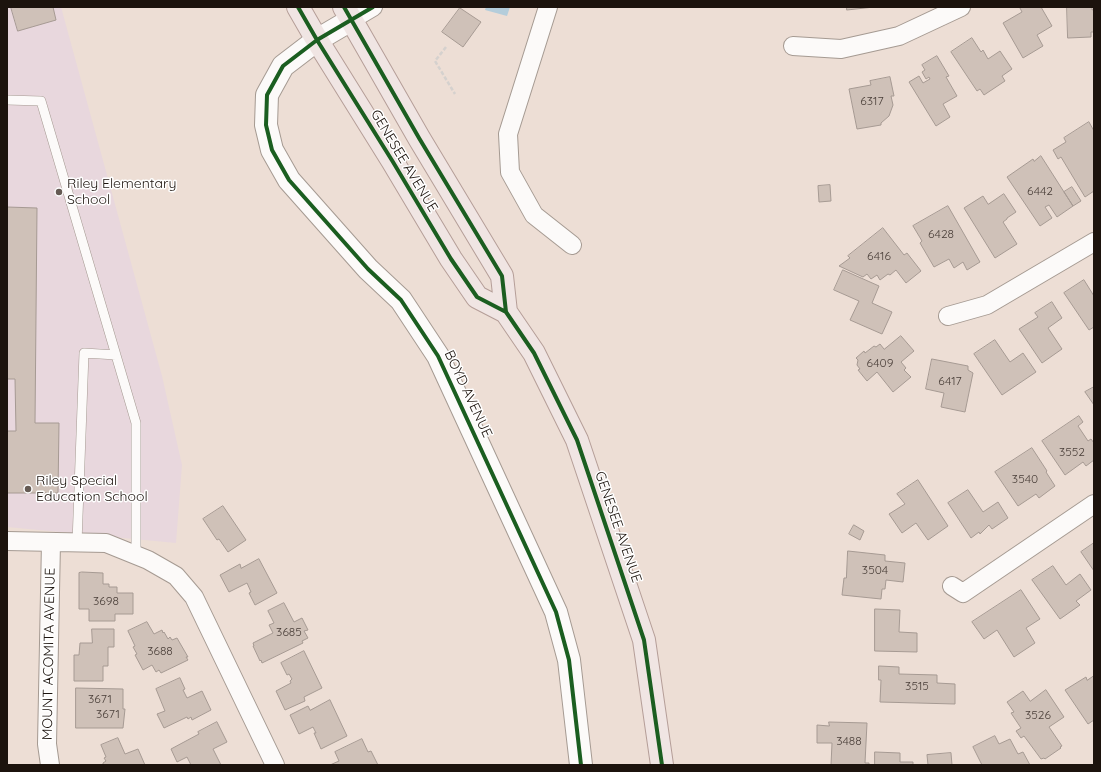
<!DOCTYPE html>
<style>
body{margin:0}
#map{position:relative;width:1101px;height:772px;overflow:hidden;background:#edded5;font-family:Quicksand,sans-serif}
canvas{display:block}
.frame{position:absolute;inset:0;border:8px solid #1c130d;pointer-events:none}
</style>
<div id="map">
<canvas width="1101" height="772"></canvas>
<div class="frame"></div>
</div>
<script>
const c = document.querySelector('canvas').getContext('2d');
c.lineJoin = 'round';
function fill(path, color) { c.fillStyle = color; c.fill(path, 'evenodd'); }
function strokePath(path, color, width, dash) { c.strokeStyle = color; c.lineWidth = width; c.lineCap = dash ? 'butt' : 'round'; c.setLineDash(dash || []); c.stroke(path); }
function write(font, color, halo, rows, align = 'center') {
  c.font = font + ' Quicksand,sans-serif'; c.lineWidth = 3; c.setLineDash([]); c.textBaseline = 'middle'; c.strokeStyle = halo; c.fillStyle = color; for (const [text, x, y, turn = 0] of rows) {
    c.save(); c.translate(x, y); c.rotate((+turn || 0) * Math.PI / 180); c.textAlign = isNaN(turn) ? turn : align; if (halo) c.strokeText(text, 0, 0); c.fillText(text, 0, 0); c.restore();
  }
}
fill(new Path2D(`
 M7 7H61L162 376 182 465 176 543 7 527Z`), '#e8d7dd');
fill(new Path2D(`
 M486 7H510L507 16 485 10Z`), '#b4cddb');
const building = new Path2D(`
 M11 7H53L56 20 18 31Z
 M847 7H874L847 10Z
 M1022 7H1041L1052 26 1037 35 1043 46 1023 58 1003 23 1022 12 1020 8Z
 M1067 7H1092V10L1094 9V32H1091V37L1068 38Z
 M460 8 481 22 463 47 442 32Z
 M972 38 981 52 983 50 988 59 1000 51 1012 69 1002 76 1005 81 984 95 980 89 977 91 951 52Z
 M937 56 949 76 946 77 957 96 943 104 950 117 936 126 909 82 919 76 923 83 930 79 929 77 926 79 922 72 925 70 922 65Z
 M890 77 894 96H891L893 105 889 116 881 123V125L857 129 849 89 871 85 870 81Z
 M1089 122 1094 131V191L1085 197 1061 157 1058 159 1053 150 1066 142 1064 138Z
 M1041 156 1073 206 1057 217 1049 205 1045 207 1052 218 1040 226 1007 177 1033 159 1034 161Z
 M830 185 831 201 819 202 818 186Z
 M1072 187 1081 201 1073 206 1064 192Z
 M1004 194 1016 212 1007 218V219L1003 222 1017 244 995 258 964 208 983 196 988 204Z
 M948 206 980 262 967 270 963 262 954 268 949 259 934 267 920 243 922 241 913 226Z
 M7 207 37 208 35 423H59L58 493H7V431H16L15 379H7Z
 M883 228 904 255 907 253 921 271 906 283 896 270 890 275 888 274 880 280 877 275 871 279 867 274 863 277 839 266 850 258 848 256Z
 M843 270 879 286 872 303 892 312 882 334 850 320 859 301 834 290Z
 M1084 280 1094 296V327L1089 330 1064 293Z
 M1052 302 1062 318 1048 328 1062 349 1042 363 1019 329 1038 317 1035 313Z
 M901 336 914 351 901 362 906 368 904 370 911 377 893 392 877 372 867 381 858 370 860 369 857 365 858 360 856 358 864 351 865 353 874 346 876 347 880 344 884 349Z
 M995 340 1010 362 1023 353 1036 372 1002 395 974 354Z
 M932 359 968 366V370L973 373 965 412 941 407 944 393 926 389Z
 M1094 387V405L1085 392Z
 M1079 416 1083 422 1078 426 1088 441 1091 439 1094 443V460L1086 466 1083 462 1065 475 1042 441Z
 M1032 448 1047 471 1046 472 1055 486 1039 498 1036 494 1018 506 995 472Z
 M918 480 948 526 928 540 916 523 902 533 889 514 905 504 897 494Z
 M968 490 983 512 998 502 1008 518 992 529 989 525 980 534 979 532 971 538 948 503Z
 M223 506 246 540 228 552 219 539 217 540 203 519Z
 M854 525 864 531 860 540 849 534Z
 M1094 543V571L1081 552Z
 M848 551 885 555V561L905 563 903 582 886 580 885 589H882L881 599 842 595 844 578H846Z
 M259 559 277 593 255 605 249 593 251 592 247 583 229 592 220 575 240 564 241 568Z
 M1053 566 1066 585 1080 574 1091 590 1076 601 1080 605 1060 619 1032 580Z
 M82 572 103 573V584H109V587H117V593H133V614H115V621H89V609H79V573Z
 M1021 590 1040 619 1026 628 1035 643 1014 657 997 630 984 639 972 622Z
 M284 603 294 622 302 618 308 630 304 631 308 638 302 641 303 643 262 663 261 660 260 661 253 646H254L253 643 273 633 269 625 274 623 268 611Z
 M875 609 900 610 899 632 917 633V652L875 651Z
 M147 622 154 634 162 630 163 633 164 632 168 639 170 637 172 640 177 638 188 657H186L188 660 161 673 159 670 156 672 152 665 143 670 135 655 137 654 133 647 135 646 128 631Z
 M92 629H114V647H108V666H103V681H74V655H79L80 643H92Z
 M304 651 322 688 304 697 305 701 285 710 276 691 291 683 290 681 292 679 289 674 287 675 281 663Z
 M879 666 899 667V674L937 675V683L955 684V704L880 702 881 680H879Z
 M1094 676V720L1088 724 1065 690 1086 677 1087 680Z
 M180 678 185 689 183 690 187 698 202 691 211 710 192 720 191 717 188 719 187 717 164 728 157 714 165 711 156 689Z
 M76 688 123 689V709H125L123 728H76Z
 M1046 690 1064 717 1049 727 1062 746 1060 747 1061 748 1045 759 1044 758 1041 759 1024 736 1021 738 1016 731 1021 728 1011 713 1014 712 1007 702 1023 691 1030 701Z
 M330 700 347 736 321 749 314 733H316L313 727 299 734 290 715 308 706 310 710Z
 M217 722 227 742 213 749 221 765H191L187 757 177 762 171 749 199 734 198 732Z
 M829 722 867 723 865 763H869V765H831L832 743H817V725L829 726Z
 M995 736 999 744 1010 739 1018 754 1023 752 1030 765H982L973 747Z
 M118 738 125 754 138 749 145 765H103V763L106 761 104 758 106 757 101 745Z
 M362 739 368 752 371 751 378 765H330L339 761 335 752Z
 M875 752 900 753V762H913V765H875Z
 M951 753 952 765H928L927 755Z`);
fill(building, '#cfc1b8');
strokePath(building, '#a69a93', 1);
const lane = new Path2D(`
 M7 100 41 101 136 423V555
 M77 543 84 353 116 355`);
const street = new Path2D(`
 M548 7 508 134 510 172 534 215 572 245
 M351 20 373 7
 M793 46 841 49 899 36 961 7
 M948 316 987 305 1094 242
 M7 541 106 543 148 560 176 576 194 597 275 765
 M952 586 963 593 1094 504
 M50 765 47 744 51 542`);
const secondary = new Path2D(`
 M351 20 317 40 283 66 267 95 266 125 272 150 289 180 368 269 401 300 438 356 556 612 569 660 581 765`);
const primary = new Path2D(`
 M298 7 317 40 393 162 451 259 477 297 506 312
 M344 7 419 138 502 276 506 312 534 353 577 440 644 640 662 765`);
strokePath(lane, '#a59a92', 10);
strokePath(street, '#a59a92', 20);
strokePath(secondary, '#a59a92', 24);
strokePath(primary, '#b59e98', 24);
strokePath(new Path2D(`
 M446 47 435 61 455 94`), '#d5d1ce', 2.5, [4, 2]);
strokePath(lane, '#fcfaf9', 9);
strokePath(street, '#fcfaf9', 18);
strokePath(secondary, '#fcfaf9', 22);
strokePath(primary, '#f0e5e3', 22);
strokePath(new Path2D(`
 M298 7 317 40 393 162 451 259 477 297 506 312
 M344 7 419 138 502 276 506 312 534 353 577 440 644 640 662 765
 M373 7 317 40 283 66 267 95 266 125 272 150 289 180 368 269 401 300 438 356 556 612 569 660 581 765`), '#1b5e20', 4);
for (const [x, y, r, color] of [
 [59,192,4,"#655a53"],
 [28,489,4,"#655a53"]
]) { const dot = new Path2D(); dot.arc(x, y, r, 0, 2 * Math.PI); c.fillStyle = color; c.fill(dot); strokePath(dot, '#fff', 1.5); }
write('12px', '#493e38', null, [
 ["6317",872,101],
 ["6442",1040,191],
 ["6428",941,234],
 ["6416",879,256],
 ["6409",880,363],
 ["6417",950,381],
 ["3552",1072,452],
 ["3540",1025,479],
 ["3504",875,570],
 ["3698",106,601],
 ["3685",289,632],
 ["3688",160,651],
 ["3515",917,686],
 ["3671",100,699],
 ["3671",108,714],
 ["3526",1038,715],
 ["3488",849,741]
]);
write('14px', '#1c130d', '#fff', [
 ["GENESEE AVENUE",404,161,59],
 ["BOYD AVENUE",468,394,65],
 ["GENESEE AVENUE",618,527,71],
 ["MOUNT ACOMITA AVENUE",49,654,-89]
]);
write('14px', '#1c130d', '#fff', [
 ["Riley Elementary",67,184],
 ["School",67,200],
 ["Riley Special",36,481],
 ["Education School",36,497]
], 'left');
</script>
